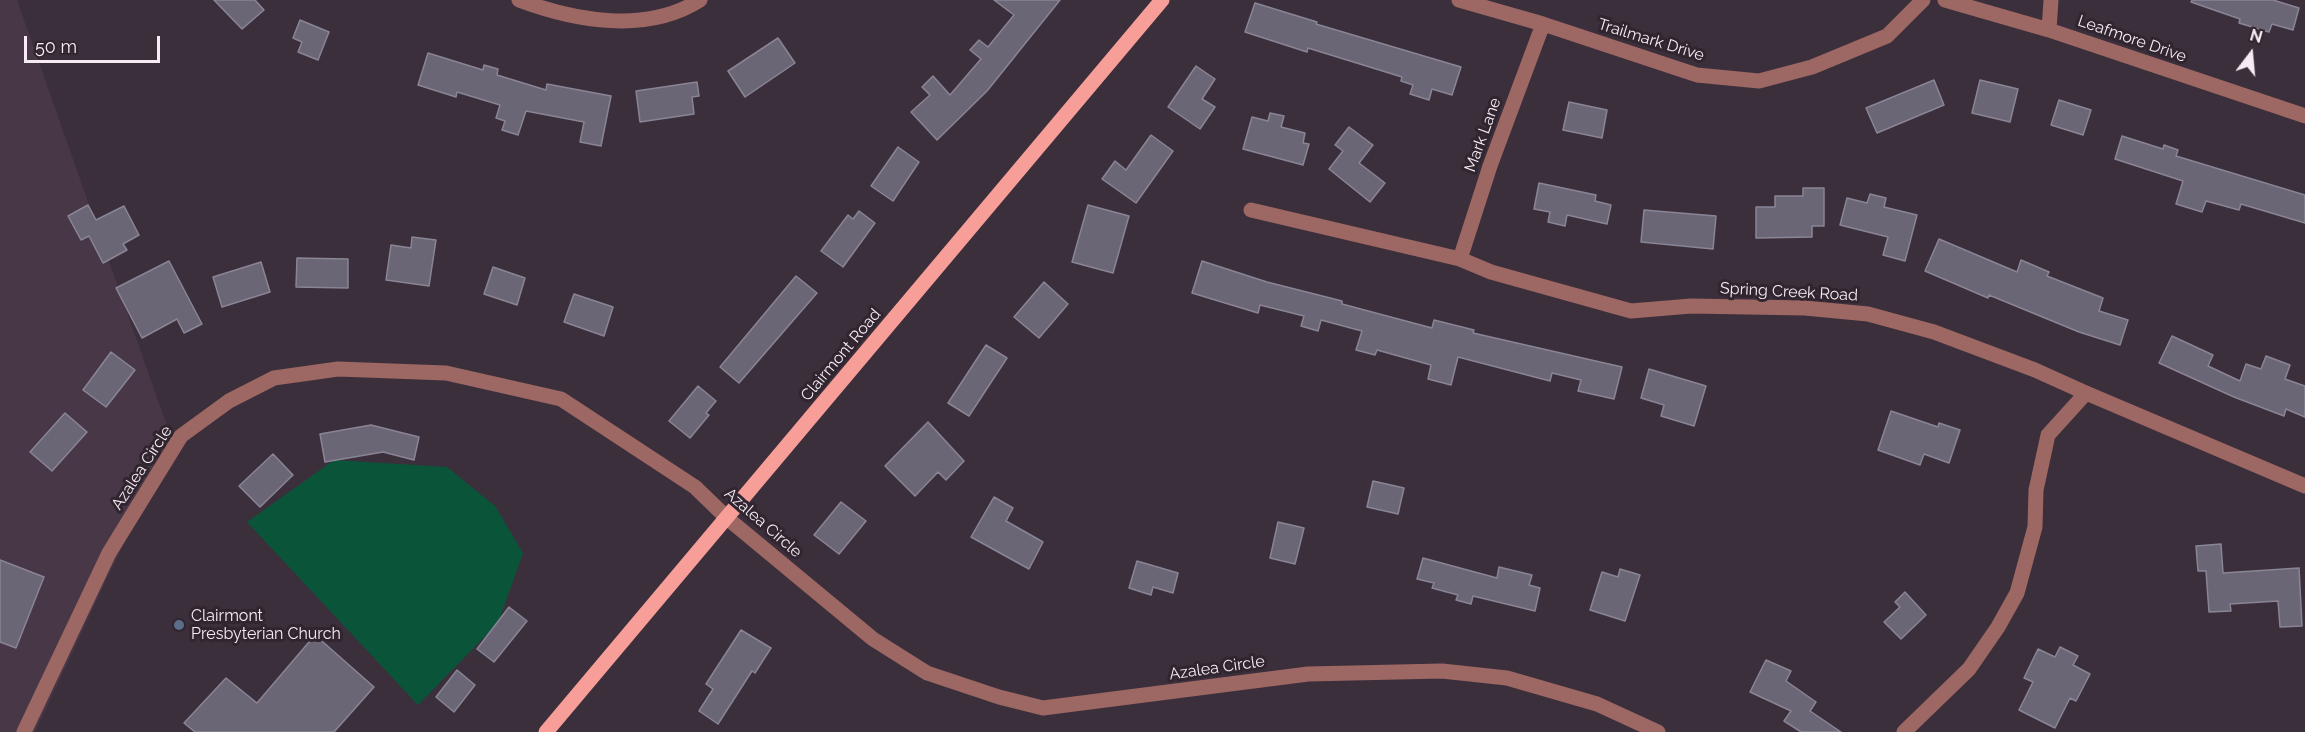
<!DOCTYPE html>
<style>
body{margin:0}
#map{position:relative;width:2305px;height:732px;overflow:hidden;background:#3b2f3b;font-family:Raleway,sans-serif}
canvas{display:block}
.north{position:absolute;left:2221px;top:24px;width:60px;height:60px;-webkit-text-stroke:4px #312530;paint-order:stroke;rotate:16deg;font-size:16px;font-weight:700;line-height:24px;text-align:center;color:#f5ecf4}
.north::after{content:'';display:block;margin:auto;width:21px;height:27px;background:#f5ecf4;clip-path:polygon(50% 0,100% 100%,50% 72%,0 100%)}
.scale{position:absolute;left:24px;top:36px;width:136px;height:27px;box-sizing:border-box;border:3px solid #f5ecf4;border-top:0;padding-left:8px;font-size:18px;line-height:21px;white-space:nowrap;color:#f5ecf4;-webkit-text-stroke:4px #312530;paint-order:stroke}
</style>
<div id="map">
<canvas width="2305" height="732"></canvas>
<div class="north">N</div>
<div class="scale">50 m</div>
</div>
<script>
const c = document.querySelector('canvas').getContext('2d');
c.lineJoin = 'round';
function fill(path, color) { c.fillStyle = color; c.fill(path, 'evenodd'); }
function strokePath(path, color, width, dash) { c.strokeStyle = color; c.lineWidth = width; c.lineCap = dash ? 'butt' : 'round'; c.setLineDash(dash || []); c.stroke(path); }
function write(font, color, halo, rows, align = 'center') {
  c.font = font + ' Raleway,sans-serif'; c.lineWidth = 6; c.setLineDash([]); c.textBaseline = 'middle'; c.strokeStyle = halo; c.fillStyle = color; for (const [text, x, y, turn = 0] of rows) {
    c.save(); c.translate(x, y); c.rotate((+turn || 0) * Math.PI / 180); c.textAlign = isNaN(turn) ? turn : align; if (halo) c.strokeText(text, 0, 0); c.fillText(text, 0, 0); c.restore();
  }
}
fill(new Path2D(`
 M0 0H17L172 440 35 732H0Z`), '#483747');
fill(new Path2D(`
 M334 460 447 467 495 506 523 553 498 623 418 705 247 522Z`), '#0a553a');
const building = new Path2D(`
 M214 0H255L264 10 242 29Z
 M994 0H1060L987 91 937 140 911 112 930 95 922 87 933 76 950 95 981 59 970 50 979 40 988 47 1014 15Z
 M2192 0H2273L2299 8 2293 30 2272 24 2269 32 2239 23 2240 19 2191 2Z
 M1255 3 1317 22 1316 24 1461 67 1452 95 1432 89 1429 100 1410 94 1413 85 1401 81 1402 77 1308 48 1307 52 1245 32Z
 M300 20 329 32 318 60 298 52 302 42 293 38Z
 M778 38 795 63 745 97 728 71Z
 M428 53 483 70 484 65 498 69 497 75 546 90 547 84 611 96 601 146 580 142 584 122 526 111 518 135 502 130 505 121 496 118 500 105 457 92 456 97 418 85Z
 M1196 66 1215 79 1202 99 1215 107 1200 129 1168 107Z
 M1934 80 1944 105 1877 133 1866 108Z
 M1980 80 2018 89 2010 122 1972 113Z
 M697 82 699 96 692 97 694 114 640 122 636 91Z
 M2059 100 2091 110 2083 135 2051 125Z
 M1569 102 1607 110 1602 138 1563 130Z
 M1270 113 1284 116 1281 127 1305 133 1303 143 1309 144 1303 165 1243 149 1252 117 1268 121Z
 M1349 127 1373 145 1359 163 1385 183 1370 202 1329 169 1343 151 1335 145Z
 M1151 135 1173 151 1136 203 1102 179 1115 161 1126 170Z
 M2122 136 2163 149 2164 145 2178 150 2176 156 2305 195V223L2241 204 2239 210 2206 201 2202 212 2176 204 2183 181 2115 159Z
 M898 147 919 162 893 201 871 186Z
 M1539 183 1596 195 1595 201 1611 205 1607 224 1567 215 1565 226 1548 222 1550 212 1534 209Z
 M1803 188H1824V226H1812V237L1756 238V207H1775V196H1803Z
 M1870 194 1886 198 1884 207 1917 215 1905 261 1883 255 1888 237 1840 225 1847 198 1867 203Z
 M88 205 96 220 124 206 139 235 123 244 127 250 103 263 89 236 81 240 68 216Z
 M1088 205 1129 216 1113 273 1072 262Z
 M1644 210 1716 216 1713 249 1641 242Z
 M859 211 875 223 843 267 821 251 848 215 853 219Z
 M412 237 436 240 429 286 386 280 391 245 411 248Z
 M1939 239 2017 272 2021 260 2049 272 2047 276 2103 298 2099 311 2128 320 2120 345 2079 332 1989 295 1988 298 1925 271Z
 M297 258 348 259V288L296 287Z
 M169 261 202 324 184 333 177 319 142 338 116 288Z
 M1202 261 1267 282 1342 301V304L1432 328 1434 320 1474 330 1473 333 1622 367 1614 399 1578 391 1581 380 1552 373 1550 381 1458 357 1451 385 1428 379 1431 365 1377 350 1375 355 1356 350 1362 331 1321 320 1318 331 1301 326 1304 316 1260 305 1258 313 1192 293Z
 M261 262 270 292 222 307 213 277Z
 M493 267 525 278 517 305 484 294Z
 M796 276 817 293 739 383 720 367Z
 M1044 282 1068 304 1039 338 1014 317Z
 M574 294 613 307 604 336 564 322Z
 M2172 336 2213 355 2208 366 2240 381 2246 364 2261 369 2266 356 2290 365 2285 379 2305 386V417L2286 409 2284 416 2234 397 2159 363Z
 M986 345 1007 358 969 416 948 403Z
 M111 352 135 370 106 407 83 390Z
 M1649 369 1706 386 1694 426 1661 416 1664 405 1641 398Z
 M698 386 716 401 706 413 709 415 690 438 669 421Z
 M1891 411 1938 427 1939 423 1960 430 1949 463 1924 454 1920 465 1878 450Z
 M65 413 87 432 52 471 30 452Z
 M928 422 964 461 946 480 938 472 915 496 885 466Z
 M371 425 419 437 414 460 383 452 325 462 320 434Z
 M273 454 293 475 260 507 239 486Z
 M1373 481 1404 488 1398 514 1367 507Z
 M994 497 1013 508 1006 521 1043 542 1029 569 971 537Z
 M841 502 866 521 839 554 814 535Z
 M1278 522 1304 528 1295 564 1270 558Z
 M2221 544 2223 573 2299 568 2302 626 2280 627 2278 601 2230 604 2231 611 2209 612 2206 571H2198L2196 546Z
 M1423 558 1497 578 1499 567 1532 575 1529 585 1540 588 1535 611 1473 596 1471 604 1456 600 1458 595 1432 588 1434 583 1417 579Z
 M0 560 44 577 16 648 0 642Z
 M1137 561 1178 573 1173 593 1153 587 1151 595 1129 588Z
 M1620 569 1640 575 1625 621 1590 610 1602 572 1618 577Z
 M1905 592 1926 615 1901 639 1884 622 1900 607 1895 602Z
 M509 607 527 621 494 662 477 649Z
 M741 630 771 648 755 673 752 671 718 724 699 711 713 689 706 684Z
 M315 635 374 687 334 732H195L184 723 226 678 257 703Z
 M2060 647 2078 656 2073 665 2090 674 2076 701 2070 698 2055 728 2019 710 2033 682 2024 678 2038 649 2055 657Z
 M1766 660 1791 671 1786 681 1816 702 1810 711 1841 732H1801L1784 721 1791 711 1750 692Z
 M457 670 475 685 454 712 436 697Z`);
fill(building, '#6b6676');
strokePath(building, '#8a8596', 1.5);
strokePath(new Path2D(`
 M519 0C575 21 647 34 700 0
 M1459 0 1543 24 1697 75 1759 81 1812 67 1887 36 1923 0
 M1945 0 2049 30 2305 116
 M2049 30 2051 0
 M1251 210 1460 259 1491 272 1631 311 1691 306 1805 308 1868 314 1934 332 2035 370 2086 393 2305 486
 M1460 259 1490 166 1543 24
 M24 732 109 553 181 436 229 401 274 378 338 369 446 373 561 399 695 487 727 518 873 639 927 673 999 697 1043 708 1308 674 1442 671 1507 678 1597 704 1658 732
 M1904 732 1969 669 1998 627 2017 593 2035 527 2036 490 2048 435 2086 393`), '#9d6763', 15);
strokePath(new Path2D(`
 M546 732 1162 0`), '#f79e98', 15);
for (const [x, y, r, color] of [
 [179,625,6,"#5c6f8a"]
]) { const dot = new Path2D(); dot.arc(x, y, r, 0, 2 * Math.PI); c.fillStyle = color; c.fill(dot); strokePath(dot, '#312530', 2); }
write('16px', '#f5ecf4', '#312530', [
 ["Leafmore Drive",2132,39,19],
 ["Trailmark Drive",1651,40,17],
 ["Mark Lane",1483,135,-70],
 ["Spring Creek Road",1789,292,3],
 ["Clairmont Road",841,355,-50],
 ["Azalea Circle",142,468,-57],
 ["Azalea Circle",763,523,41],
 ["Azalea Circle",1217,668,-8]
]);
write('16px', '#f5ecf4', '#312530', [
 ["Clairmont",191,616],
 ["Presbyterian Church",191,634]
], 'left');
</script>
